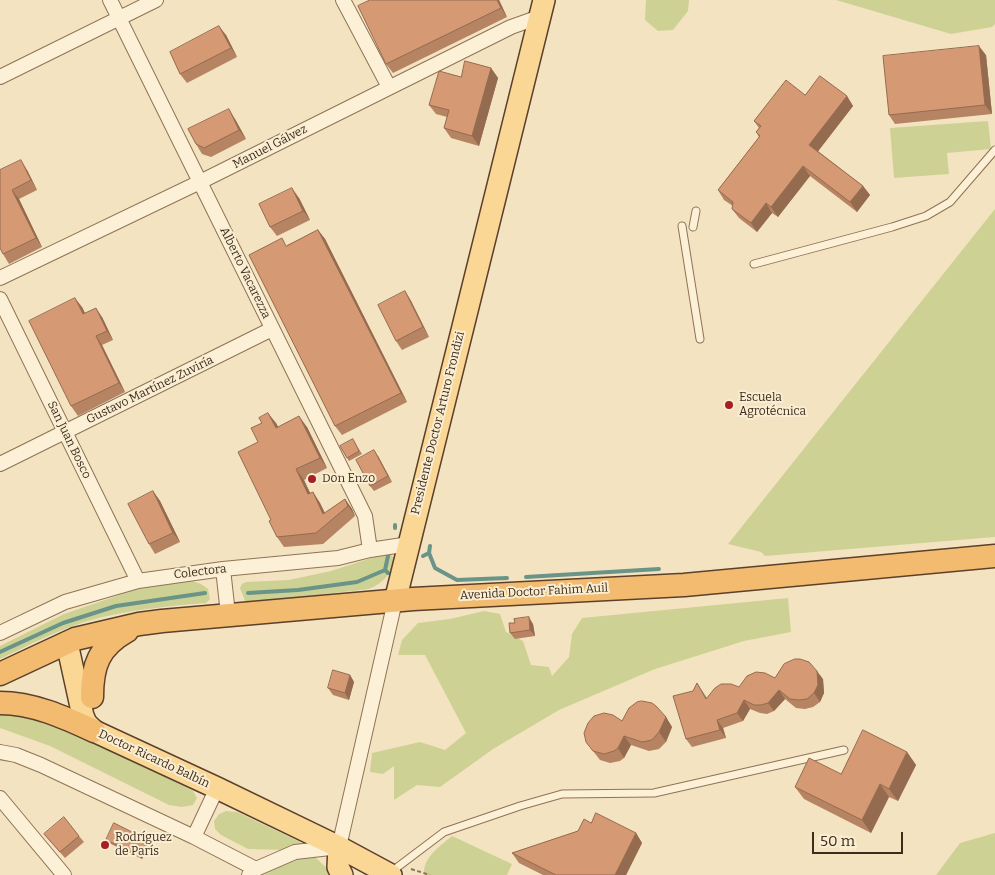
<!DOCTYPE html>
<meta charset="utf-8">
<style>
body{margin:0}
#map{position:relative;width:995px;height:875px;overflow:hidden;background:#f3e3c1;font-family:Bitter,serif}
canvas{display:block}
.scale{position:absolute;left:812px;top:832px;width:91px;height:22px;box-sizing:border-box;border:2px solid #3d2b1c;border-top:0;padding-left:6px;font-size:15px;line-height:18px;white-space:nowrap;color:#3d2b1c;-webkit-text-stroke:4px #f9edd2;paint-order:stroke}
</style>
<div id="map">
<canvas width="995" height="875"></canvas>
<div class="scale">50 m</div>
</div>
<script>
const c = document.querySelector('canvas').getContext('2d');
c.lineJoin = 'round';
function fill(path, color) { c.fillStyle = color; c.fill(path, 'evenodd'); }
function strokePath(path, color, width, dash) { c.strokeStyle = color; c.lineWidth = width; c.lineCap = dash ? 'butt' : 'round'; c.setLineDash(dash || []); c.stroke(path); }
function write(font, color, halo, rows, align = 'center') {
  c.font = font + ' Bitter,serif'; c.lineWidth = 4; c.setLineDash([]); c.textBaseline = 'middle'; c.strokeStyle = halo; c.fillStyle = color; for (const [text, x, y, turn = 0] of rows) {
    c.save(); c.translate(x, y); c.rotate((+turn || 0) * Math.PI / 180); c.textAlign = isNaN(turn) ? turn : align; if (halo) c.strokeText(text, 0, 0); c.fillText(text, 0, 0); c.restore();
  }
}
fill(new Path2D(`
 M646 0H689L688 11 673 30 658 31 645 20Z
 M836 0H995V24L992 27 951 34Z
 M988 121 991 149 947 153 949 174 894 178 890 128Z
 M995 209V537L765 556 761 552 728 544Z
 M384 554 391 555 395 559C391 575 383 583 369 589L258 602 245 601 240 588 242 584 246 582 289 580 331 571Z
 M192 581 201 584 208 589 210 599 206 603C160 607 113 611 70 627 46 636 23 648 0 659V646L64 614 140 588Z
 M788 598 791 632 744 641 655 669 559 710 493 749 440 787 417 785 394 800V766L383 774 370 772 372 753 420 742 445 750 466 733 425 655H398L402 640 418 623 450 619 484 611 500 614 506 632 523 641 531 665 549 667 552 676 569 657 572 634 582 618Z
 M0 709 28 712 102 744 182 785 193 791 197 798 193 805 182 807 169 805 50 746 0 728Z
 M226 811 237 812 300 842 302 846 286 850 248 849 221 835 215 829 214 821 219 814Z
 M995 833V875H936L960 843Z
 M452 836 512 864 507 875H424C423 857 439 847 452 836Z
 M302 855 315 857 334 875H264Z`), '#cdd294');
strokePath(new Path2D(`
 M395 528V525
 M429 553 435 568 457 580 507 578
 M423 556 429 553 430 546
 M385 570 388 556
 M526 577 659 569
 M248 593 298 590 357 582 385 570 388 573
 M0 652 63 623 116 606 205 593`), '#6a9488', 4);
const service = new Path2D(`
 M682 226 700 339
 M693 227 696 211
 M754 264 892 227 926 216 950 202 995 150
 M391 872 444 832 520 806 562 794 654 793 844 750`);
const minor = new Path2D(`
 M110 0 365 516 370 550
 M343 0 389 87
 M0 77 156 0
 M0 278 200 182 511 27 539 17
 M0 299 138 581
 M0 464 272 329
 M223 569 228 614
 M0 633 65 602 138 581 223 569 338 558 370 550 409 544
 M0 752 16 755 41 765 194 837 256 869
 M0 798 64 875
 M194 837 217 788
 M249 875 256 869 295 852 339 847 395 601`);
const primary = new Path2D(`
 M395 601 544 0
 M67 643 83 716 86 723 94 731 217 788 339 847 391 875
 M339 847 338 867 342 875`);
const trunk = new Path2D(`
 M0 674 75 639 139 624 162 621 413 599 684 585 995 556
 M92 697C92 665 99 647 127 631
 M0 703C33 703 64 717 94 731`);
strokePath(service, '#8f7356', 9);
strokePath(minor, '#8f7356', 16);
strokePath(primary, '#5c402b', 24);
strokePath(trunk, '#5c402b', 25);
strokePath(new Path2D(`
 M411 869 430 875`), '#8f7356', 2, [4, 2.5]);
strokePath(service, '#fcf0d6', 7);
strokePath(minor, '#fcf0d6', 14);
strokePath(primary, '#fad795', 21);
strokePath(trunk, '#f2bb6f', 22);
fill(new Path2D(`
 M499 0 507 17 393 73 386 64Z
 M226 35 237 57 187 83 180 74Z
 M986 55 992 114 895 124 889 115Z
 M491 68 498 78 479 146 451 138 444 128 447 117 436 114 429 105 461 77Z
 M805 95 847 96 853 106 818 151 863 186 870 195 857 212 810 176 778 217 772 213 757 232 739 218 732 209 733 206 724 200 718 190 759 137 756 132 759 128 754 121Z
 M235 119 246 139 211 157 202 154 196 144Z
 M0 170H27L37 190 19 199 42 247 9 264 3 254Z
 M299 198 310 220 277 236 270 227Z
 M318 230 325 239 407 402 342 435 335 426 287 245Z
 M405 291 411 301 429 337 402 350 396 341Z
 M82 307 85 313 102 317 113 340 102 345 125 392 78 416 71 406Z
 M276 423 278 427H307L327 468 304 480 310 494 313 492 320 503 325 513 345 499 352 509 355 516 323 544 284 547 277 537 271 520Z
 M355 443 362 454 349 461 347 458Z
 M378 456 392 482 374 491 370 486Z
 M153 491 160 501 180 542 155 554 149 544Z
 M515 623 533 624 535 636 515 639 510 633Z
 M350 675 354 682 349 700 333 695 328 688Z
 M775 678 823 679 824 693 820 702 813 707 805 709 796 708 785 699 774 711 767 714 760 713 750 709 743 721 723 728 726 738 692 747 686 739 693 691 697 683 707 698 739 687Z
 M666 717 672 727 666 742 659 749 649 751 631 745 624 758 620 761 610 763 600 760 586 742 622 721Z
 M907 752 916 765 898 801 889 797 871 833 804 799 795 787 841 774Z
 M591 823 636 833 642 843 626 875H543L519 863 512 853 578 831Z
 M44 834 79 836 84 842 65 858Z
 M106 840 150 843 142 859 109 843Z`), '#b78463');
fill(new Path2D(`
 M497 0H499L507 17 501 8Z
 M219 26 226 35 237 57 231 48Z
 M979 46 986 55 992 114 985 105Z
 M491 68 498 78 479 146 472 136Z
 M847 96 853 106 816 154 809 145Z
 M229 109 235 119 246 139 239 130Z
 M21 160 27 170 37 190 31 180Z
 M803 166 810 176 778 217 771 207Z
 M863 186 870 195 857 212 850 202Z
 M292 188 299 198 310 220 303 211Z
 M12 190 19 199 42 247 36 238Z
 M766 203 772 213 757 232 751 223Z
 M318 230 325 239 407 402 401 393Z
 M405 291 411 301 429 337 423 327Z
 M75 298 82 307 90 324 83 314Z
 M96 308 102 317 113 340 107 331Z
 M96 336 102 345 125 392 119 383Z
 M268 413 276 423 284 438 276 428Z
 M299 416 307 427 327 468 320 458Z
 M374 450 378 456 392 482 388 476Z
 M296 469 304 480 316 505 308 494Z
 M153 491 160 501 180 542 173 533Z
 M313 492 320 503 329 522 323 514Z
 M345 499 352 509 355 516 348 506Z
 M529 617 533 624 535 636 530 630Z
 M817 671 823 679 824 693 820 702 814 693Z
 M350 675 354 682 349 700 345 693Z
 M779 690 785 699 774 711 768 703Z
 M744 700 750 709 743 721 737 713Z
 M666 717 672 727 666 742 659 732Z
 M717 720 723 728 726 738 720 730Z
 M624 736 631 745 624 758 618 748Z
 M907 752 916 765 898 801 889 789Z
 M880 784 889 797 871 833 862 820Z
 M636 833 642 843 626 875H615Z
 M148 840 150 843 142 859 140 856Z`), '#956b50');
const building = new Path2D(`
 M370 0H497L501 8 386 64 358 6Z
 M219 26 231 48 180 74 170 52Z
 M979 46 985 105 889 115 883 56Z
 M465 61 491 68 472 136 444 128 449 110 429 105 439 71 461 77Z
 M820 76 847 96 809 145 863 186 850 202 803 166 771 207 766 203 751 223 732 209 733 202 718 190 760 136 756 132 761 126 754 121 786 80 805 95Z
 M229 109 239 130 204 148 196 144 188 129Z
 M21 160 31 180 12 190 36 238 3 254 0 248V170Z
 M292 188 303 211 270 227 259 204Z
 M318 230 401 393 335 426 249 255 282 238 286 246Z
 M405 291 423 327 396 341 378 305Z
 M75 298 83 314 96 308 107 331 96 336 119 383 71 406 29 321Z
 M268 413 276 428 299 416 320 458 296 469 308 494 313 492 323 514 345 499 348 506 316 533 277 537 269 521 271 520 238 452 258 442 251 428 262 423 259 418Z
 M353 439 359 451 347 458 340 446Z
 M374 450 388 476 370 486 356 460Z
 M153 491 173 533 149 544 128 504Z
 M529 617 530 630 510 633 509 623H515L514 619Z
 M795 659H800L809 662 817 671 818 685 814 693 807 699 799 700 790 699 779 690 768 703 761 705H754L744 700 737 713 717 720 720 730 686 739 673 696 693 691 697 683 706 699 715 688 721 684H731L739 687 747 676 756 672 765 673 775 678 784 664Z
 M333 670 350 675 345 693 328 688Z
 M642 701 652 703 656 706 666 717 659 732 652 740 642 742 624 736 618 748 614 751 604 754 593 751 586 742 584 733 588 723 594 716 604 713 613 715 622 721 629 708 637 702Z
 M863 730 907 752 889 789 880 784 862 820 795 787 809 758 841 774Z
 M596 813 636 833 615 875H556L512 853 578 831 584 819 591 823Z
 M64 817 79 836 60 852 44 834Z
 M114 823 148 840 140 856 106 840Z`);
fill(building, '#d59973');
strokePath(building, '#956b50', 1);
for (const [x, y, r, color] of [
 [729,405,5,"#a51f24"],
 [312,479,5,"#a51f24"],
 [105,845,5,"#a51f24"]
]) { const dot = new Path2D(); dot.arc(x, y, r, 0, 2 * Math.PI); c.fillStyle = color; c.fill(dot); strokePath(dot, '#f9edd2', 2); }
write('12px', '#3d2b1c', '#f9edd2', [
 ["Manuel Gálvez",270,147,-27],
 ["Alberto Vacarezza",245,273,64],
 ["Gustavo Martínez Zuviría",150,390,-26],
 ["Presidente Doctor Arturo Frondizi",438,423,-76],
 ["San Juan Bosco",69,440,64],
 ["Colectora",200,572,-7],
 ["Avenida Doctor Fahim Auil",534,592,-3],
 ["Doctor Ricardo Balbín",154,759,25]
]);
write('12px', '#3d2b1c', '#f9edd2', [
 ["Escuela",739,398],
 ["Agrotécnica",739,412],
 ["Don Enzo",322,479],
 ["Rodríguez",115,838],
 ["de París",115,852]
], 'left');
</script>
